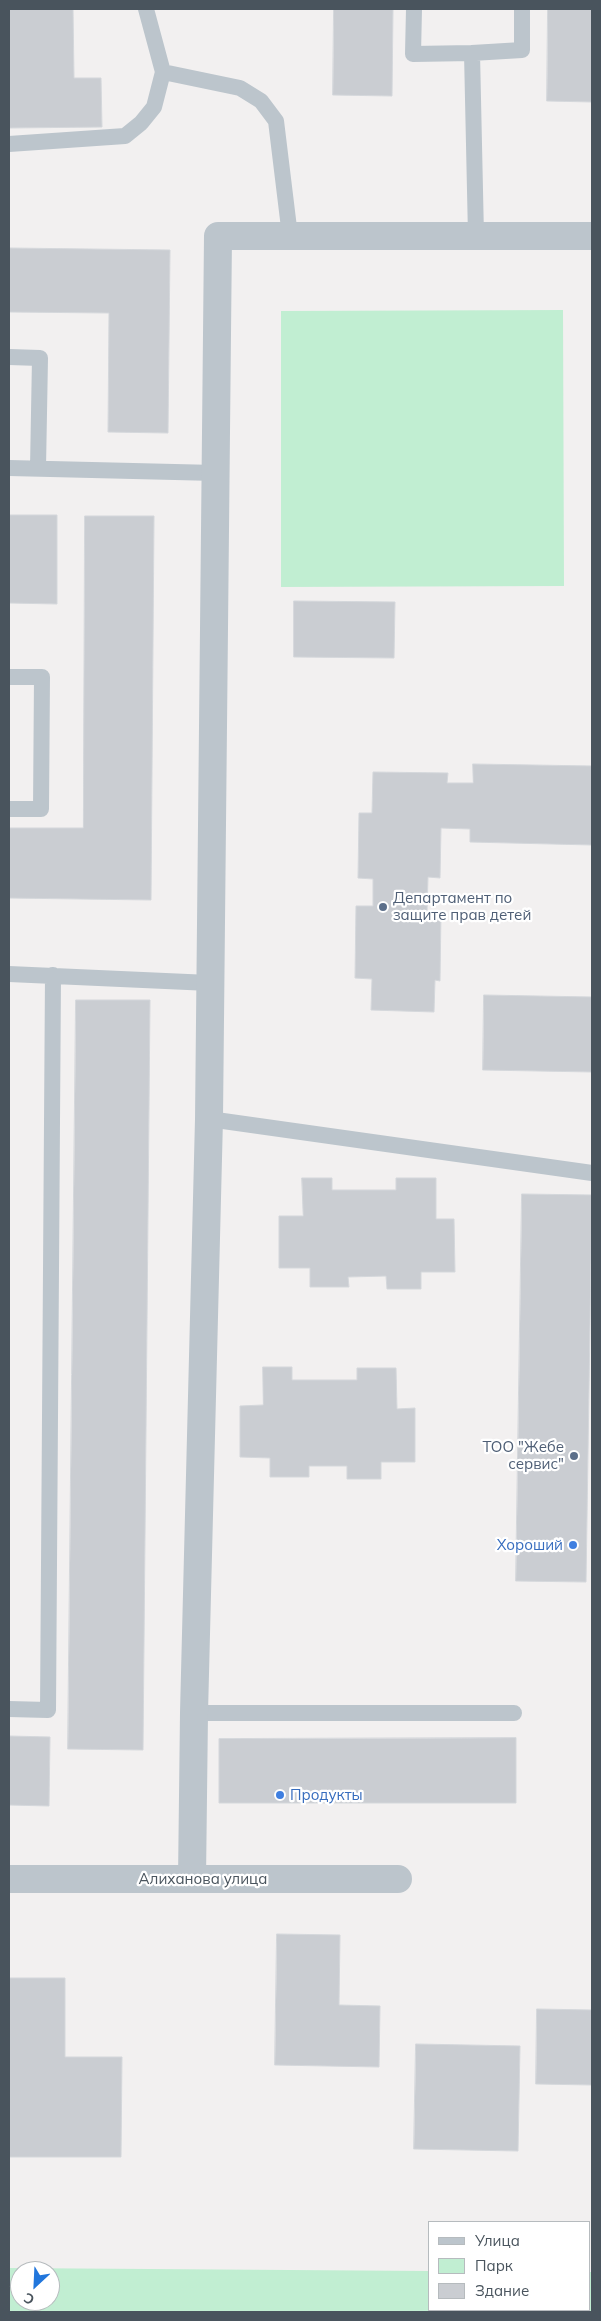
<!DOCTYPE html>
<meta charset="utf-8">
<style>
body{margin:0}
#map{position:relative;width:601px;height:2321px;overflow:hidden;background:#f2f0f0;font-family:Mulish,sans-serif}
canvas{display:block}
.frame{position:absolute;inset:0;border:10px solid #49545d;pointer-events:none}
.legend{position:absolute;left:428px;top:2221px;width:162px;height:90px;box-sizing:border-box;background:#fff;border:1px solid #b6bbbe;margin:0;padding:6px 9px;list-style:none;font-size:15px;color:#49545d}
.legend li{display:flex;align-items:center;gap:10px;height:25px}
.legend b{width:25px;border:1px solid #b6bbbe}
.north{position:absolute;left:10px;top:2261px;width:50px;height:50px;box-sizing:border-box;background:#fff;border:1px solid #b6bbbe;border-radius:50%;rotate:205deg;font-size:14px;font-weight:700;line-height:20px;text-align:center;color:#49545d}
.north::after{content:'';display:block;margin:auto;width:18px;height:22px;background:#2176dc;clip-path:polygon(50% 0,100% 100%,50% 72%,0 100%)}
</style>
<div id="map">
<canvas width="601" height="2321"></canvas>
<div class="frame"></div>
<ul class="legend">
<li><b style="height:6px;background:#bcc5cc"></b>Улица</li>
<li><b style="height:14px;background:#c1eed2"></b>Парк</li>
<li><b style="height:14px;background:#cacdd2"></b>Здание</li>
</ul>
<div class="north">С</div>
</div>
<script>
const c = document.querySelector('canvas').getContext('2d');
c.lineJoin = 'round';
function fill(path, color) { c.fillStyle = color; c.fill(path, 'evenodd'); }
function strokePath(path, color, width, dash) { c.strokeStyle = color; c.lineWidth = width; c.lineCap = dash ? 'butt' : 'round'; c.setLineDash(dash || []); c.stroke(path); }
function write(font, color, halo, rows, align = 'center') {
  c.font = font + ' Mulish,sans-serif'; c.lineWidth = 4.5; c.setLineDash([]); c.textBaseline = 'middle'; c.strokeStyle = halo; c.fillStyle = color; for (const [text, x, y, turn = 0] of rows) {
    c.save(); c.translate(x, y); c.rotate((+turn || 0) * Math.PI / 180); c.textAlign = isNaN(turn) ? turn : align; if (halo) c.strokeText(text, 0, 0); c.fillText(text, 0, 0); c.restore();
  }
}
fill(new Path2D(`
 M563 310 564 586 281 587V311Z
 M9 2268 430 2271V2310H590V2272H592V2312H9ZM20 2271H50V2301H20Z`), '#c1eed2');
const building = new Path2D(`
 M9 9H73L74 78H101L102 127 9 128Z
 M334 9H393L392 96 333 95Z
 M548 9H592V102L547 101Z
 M9 248 170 250 168 433 108 432 109 313 9 312Z
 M9 515H57V604L9 603Z
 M85 516H154L151 900 9 898V828H83Z
 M294 601 395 602 394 658 294 657Z
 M473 764 592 766V845L470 842V829L441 828 440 878 428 877 427 911H441L440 981 435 980 434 1012 371 1010 372 979 355 978 356 906H373V879L358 878 359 813H372L373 772 448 773 447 783H473Z
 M484 995 592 997V1072L483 1070Z
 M76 1000H150L143 1750 68 1749Z
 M302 1178H332V1190H396V1178H436V1219H454L455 1272H421V1289H387L386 1276 348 1277 349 1287H310V1268H279V1216H303Z
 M522 1194 592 1195 586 1582 516 1581Z
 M263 1367H292V1380H357V1368H396L397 1409 415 1408V1462H381V1479H347V1466H309V1477H270V1458L240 1457V1406L263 1405Z
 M9 1736 50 1737 49 1806 9 1805Z
 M516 1738V1803H219V1739Z
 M277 1934 340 1935 339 2005 380 2006 379 2067 275 2065Z
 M9 1978H65V2057H122L121 2157H9Z
 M537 2009 592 2010V2085L536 2084Z
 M416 2044 520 2046 518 2151 414 2149Z`);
fill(building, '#cacdd2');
strokePath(building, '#d4d7db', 1);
strokePath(new Path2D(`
 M146 9 163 72
 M414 9 413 54 472 53
 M9 144 125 136 141 123 154 107 163 72 240 88 261 101 276 121 290 236
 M476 236 472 53 522 50V9
 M9 357 40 358 38 468
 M9 468 216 473
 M9 677H42L41 809H9
 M9 974 210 983
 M209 1119 592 1173
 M9 1709 48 1710 53 975
 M194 1713H514`), '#bcc5cc', 16);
strokePath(new Path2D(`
 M9 1879H398
 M192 1879 194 1713 209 1119 218 236H592`), '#bcc5cc', 28);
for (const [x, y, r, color] of [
 [383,907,5,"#5c6f8a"],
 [574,1456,5,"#5c6f8a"],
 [573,1545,5,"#3f7fe0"],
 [280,1795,5,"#3f7fe0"]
]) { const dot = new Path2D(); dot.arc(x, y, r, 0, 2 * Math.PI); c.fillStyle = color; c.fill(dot); strokePath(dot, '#fff', 2); }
write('15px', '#4e5e75', '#fff', [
 ["Департамент по",393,898],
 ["защите прав детей",393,915],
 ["ТОО \"Жебе",564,1447,"right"],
 ["сервис\"",564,1464,"right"]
], 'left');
write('15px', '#366cbe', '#fff', [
 ["Хороший",563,1545],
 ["Продукты",290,1795,"left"]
], 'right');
write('15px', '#49545d', '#fff', [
 ["Алиханова улица",203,1879]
]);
</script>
